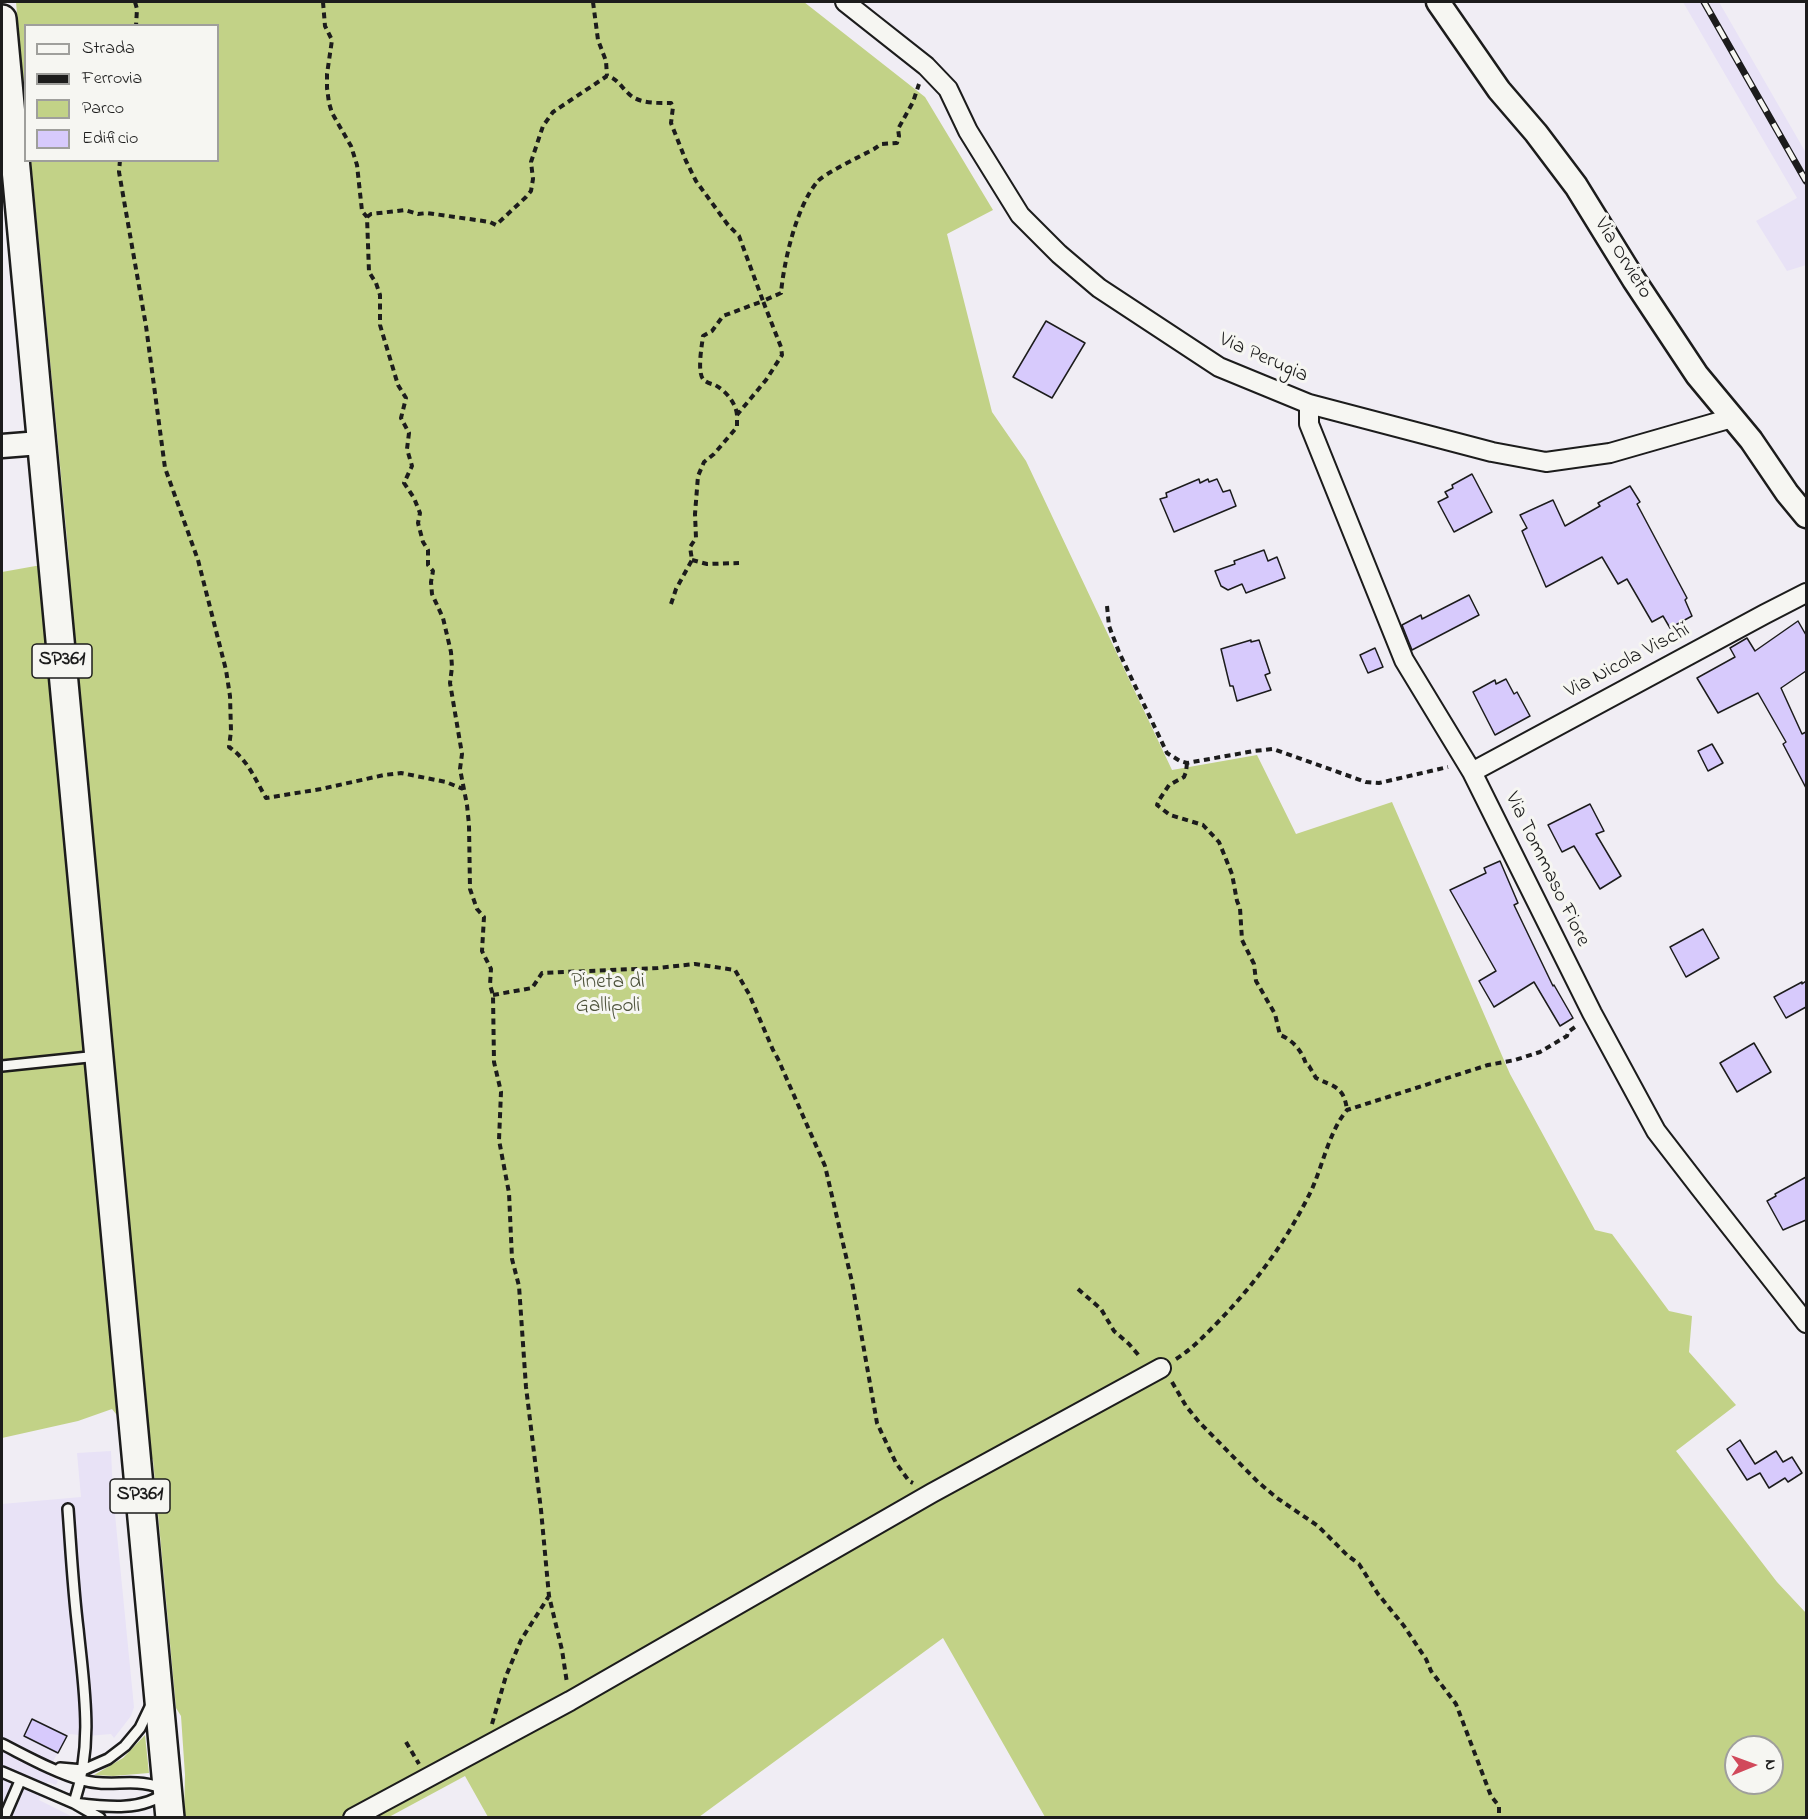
<!DOCTYPE html>
<style>
body{margin:0}
#map{position:relative;width:1808px;height:1819px;overflow:hidden;background:#f0edf4;font-family:"Indie Flower",sans-serif}
canvas{display:block}
.frame{position:absolute;inset:0;border:3px solid #1c1c1c;pointer-events:none}
.legend{position:absolute;left:24px;top:24px;width:195px;height:138px;box-sizing:border-box;background:#f6f6f2;border:2px solid #9f9f9c;margin:0;padding:8px 10px;list-style:none;font-size:18px;color:#1c1c1c}
.legend li{display:flex;align-items:center;gap:12px;height:30px}
.legend b{width:30px;border:2px solid #9f9f9c}
.north{position:absolute;left:1724px;top:1735px;width:60px;height:60px;box-sizing:border-box;background:#f6f6f2;border:2px solid #9f9f9c;border-radius:50%;rotate:89deg;font-size:16px;font-weight:700;line-height:24px;text-align:center;color:#1c1c1c}
.north::after{content:'';display:block;margin:auto;width:21px;height:27px;background:#d1495b;clip-path:polygon(50% 0,100% 100%,50% 72%,0 100%)}
</style>
<div id="map">
<canvas width="1808" height="1819"></canvas>
<div class="frame"></div>
<ul class="legend">
<li><b style="height:8px;background:#f6f6f2"></b>Strada</li>
<li><b style="height:8px;background:#1c1c1c"></b>Ferrovia</li>
<li><b style="height:16px;background:#c2d287"></b>Parco</li>
<li><b style="height:16px;background:#d7cafc"></b>Edificio</li>
</ul>
<div class="north">N</div>
</div>
<script>
const c = document.querySelector('canvas').getContext('2d');
c.lineJoin = 'round';
function fill(path, color) { c.fillStyle = color; c.fill(path, 'evenodd'); }
function strokePath(path, color, width, dash) { c.strokeStyle = color; c.lineWidth = width; c.lineCap = dash ? 'butt' : 'round'; c.setLineDash(dash || []); c.stroke(path); }
function write(font, color, halo, rows, align = 'center') {
  c.font = font + ' "Indie Flower",sans-serif'; c.lineWidth = 6; c.setLineDash([]); c.textBaseline = 'middle'; c.strokeStyle = halo; c.fillStyle = color; for (const [text, x, y, turn = 0] of rows) {
    c.save(); c.translate(x, y); c.rotate((+turn || 0) * Math.PI / 180); c.textAlign = isNaN(turn) ? turn : align; if (halo) c.strokeText(text, 0, 0); c.fillText(text, 0, 0); c.restore();
  }
}
fill(new Path2D(`
 M1683 2H1719L1806 153V265L1787 271 1756 221 1797 198Z
 M111 1451 113 1494 134 1707 131 1716 114 1738 111 1734 87 1736 70 1734 67 1736 50 1767 51 1777 58 1781 56 1785 48 1782 39 1800 73 1817 2 1818V1504L81 1497 77 1453Z`), '#e8e2f6');
fill(new Path2D(`
 M16 2H804L925 97 993 210 947 234 992 412 1026 461 1172 770 1257 755 1296 834 1392 802 1510 1074 1595 1230 1612 1234 1669 1311 1692 1316 1689 1352 1736 1405 1676 1451 1777 1582 1806 1613V1817H1045L943 1638 699 1817H488L465 1776 389 1817H184L185 1775 181 1716 176 1708 153 1460 112 1409 78 1421 2 1438V572L69 560 31 161 218 160V26H26L25 106ZM1736 1747H1772V1783H1736Z
 M145 1735 149 1773 113 1776 94 1775 123 1758Z`), '#c2d287');
const building = new Path2D(`
 M1046 321 1085 343 1052 398 1013 377Z
 M1472 474 1492 512 1454 532 1438 502 1448 497 1445 492 1453 488 1452 485Z
 M1199 479 1200 483 1208 479 1209 482 1217 479 1223 492 1230 490 1236 506 1174 532 1160 499 1167 497 1166 493Z
 M1630 486 1640 502 1637 504 1687 598 1685 600 1692 616 1670 628 1663 616 1652 622 1627 579 1618 584 1602 557 1546 587 1522 531 1527 528 1520 515 1553 500 1565 526 1600 506 1598 503Z
 M1264 550 1268 561 1277 557 1285 578 1246 593 1242 584 1228 590 1221 586 1215 571 1235 564 1234 561Z
 M1469 595 1479 615 1412 650 1402 625 1421 615 1422 619Z
 M1798 621 1806 635V671L1781 688 1802 734 1806 732V788L1783 744 1786 742 1758 693 1718 713 1697 678 1735 657 1730 648 1747 638 1755 651Z
 M1251 640V642L1259 640 1270 673 1265 675 1271 690 1237 701 1233 686H1230L1221 649Z
 M1375 648 1383 667 1368 673 1360 655Z
 M1506 679 1514 694 1517 692 1530 716 1495 735 1473 692 1495 680 1496 684Z
 M1712 744 1723 763 1708 771 1698 751Z
 M1590 804 1604 831 1596 834 1621 876 1600 889 1574 846 1562 852 1548 825Z
 M1500 861 1518 903 1514 905 1553 986 1554 985 1573 1018 1560 1026 1534 982 1494 1007 1479 981 1496 971 1450 890 1486 873 1484 868Z
 M1703 929 1719 958 1686 977 1670 947Z
 M1806 981V1007L1786 1018 1774 997 1802 982V984Z
 M1754 1043 1771 1072 1737 1092 1720 1063Z
 M1806 1177V1220L1783 1230 1767 1201 1776 1196 1775 1194Z
 M1740 1440 1755 1464 1776 1451 1783 1462 1792 1457 1802 1473 1788 1482 1785 1478 1769 1488 1760 1473 1747 1480 1727 1449Z
 M32 1719 67 1736 58 1753 24 1736Z`);
fill(building, '#d7cafc');
strokePath(building, '#1c1c1c', 1.5);
const service = new Path2D(`
 M2 1066 98 1056
 M68 1509C71 1549 73 1589 78 1629 84 1689 94 1743 74 1803
 M2 1744C26 1756 56 1773 82 1780 113 1789 137 1775 168 1791 142 1812 106 1807 74 1803
 M60 1768 83 1770 108 1759 125 1746 140 1728 151 1705
 M2 1772 74 1803 100 1818
 M4 1818 20 1781`);
const minor = new Path2D(`
 M845 2 926 66 948 89 968 131 1020 215 1059 254 1099 288 1219 367 1309 404 1492 452 1546 462 1610 453 1732 418
 M1309 404V424L1404 660 1472 772 1592 1013 1656 1131 1700 1188 1806 1323
 M1472 772 1765 614 1806 593
 M353 1818 570 1701 932 1493 1161 1368`);
const tertiary = new Path2D(`
 M1438 2 1499 90 1536 133 1576 186 1634 280 1697 375 1751 440 1787 493 1806 516
 M2 446 40 443`);
const primary = new Path2D(`
 M2 19 170 1818`);
strokePath(service, '#1c1c1c', 14);
strokePath(minor, '#1c1c1c', 22);
strokePath(tertiary, '#1c1c1c', 27);
strokePath(primary, '#1c1c1c', 32);
strokePath(new Path2D(`
 M135 2 137 9 136 26
 M323 2 325 26 332 40 327 74V88L329 103 332 113 351 146 357 165 362 211 367 217 369 272 376 283 380 295V325L398 385 406 398 401 418 409 433 407 449 412 466 404 483 414 498 420 513 418 523 423 542 428 550V565L433 571 431 582 432 594 443 618 451 652 452 667 450 683 462 754 460 769 467 805 469 825 470 889 477 909 484 917 482 951 491 969 490 985 493 995 494 1062 501 1092 499 1140 509 1193 512 1259 519 1286 526 1387 541 1510 549 1596 562 1650 567 1683
 M593 2 598 40 606 61 607 76
 M120 160 119 172 146 326 165 468 198 560 226 670 230 696 231 731 229 747C248 760 255 779 266 798L321 789 384 775 401 773 446 782 463 789
 M367 217 371 214 405 210 418 214 427 213 490 222 496 225 526 197 531 191 533 179 531 162 543 126 553 112 607 76C618 79 621 87 629 94 639 104 658 103 671 103L673 107 671 123 686 161 696 181 728 225 739 236 763 301 723 316 712 331 703 336C702 345 697 371 703 379 705 382 711 384 715 385 726 391 736 403 737 415
 M692 560 707 564 739 563
 M671 604 676 589 692 560 690 547 696 538 695 514 698 476 704 462 714 454 737 427V415L766 380 782 355 781 347 763 301 781 293C784 261 796 208 817 182 823 174 863 155 874 149L881 144 897 143 899 136 898 129 913 102 919 84
 M1107 606 1109 626 1119 652 1167 753 1180 761 1187 763 1254 751 1273 749 1366 782 1379 783 1448 767
 M1187 763 1186 772 1184 777 1169 785 1159 800 1157 805 1170 815 1203 825 1219 842 1232 874 1237 901 1240 908 1242 940 1254 964 1256 981 1275 1014 1280 1035C1293 1040 1302 1051 1306 1064L1309 1066 1316 1078C1334 1087 1344 1086 1347 1110
 M493 995 532 988 542 973 658 968 695 964 735 970 749 994 773 1050 778 1059 825 1166 852 1282 877 1423 896 1463 909 1481 913 1483
 M1078 1289 1101 1309 1114 1331 1129 1344 1141 1358
 M1176 1359C1192 1349 1204 1336 1217 1323 1256 1283 1288 1239 1312 1189 1323 1164 1330 1130 1347 1110L1488 1065 1515 1060 1540 1052 1567 1036 1568 1032 1578 1025
 M1172 1382 1186 1406 1199 1422 1258 1482 1277 1498 1318 1526 1347 1555 1359 1564 1378 1594 1404 1626 1426 1659 1431 1671 1456 1704 1491 1796 1499 1806V1818
 M492 1724 506 1676 521 1640 549 1596
 M406 1742 419 1764`), '#1c1c1c', 4, [6, 4.5]);
strokePath(service, '#f6f6f2', 9);
strokePath(minor, '#f6f6f2', 18);
strokePath(tertiary, '#f6f6f2', 22);
strokePath(primary, '#f6f6f2', 27);
const rail = new Path2D(`
 M1704 2 1806 181`);
strokePath(rail, '#1c1c1c', 7);
strokePath(rail, '#f6f6f2', 4.5, [14]);
for (const [x, y, w] of [
 [62,661,60],
 [140,1496,60]
]) { const box = new Path2D(); box.roundRect(x - w / 2, y - 17, w, 34, 4.5); c.fillStyle = '#f6f6f2'; c.fill(box); strokePath(box, '#1c1c1c', 1.5); }
write('bold 20px', '#1c1c1c', null, [
 ["SP361",62,661],
 ["SP361",140,1496]
]);
write('21px', '#1c1c1c', '#f6f6f2', [
 ["Via Orvieto",1622,259,58],
 ["Via Perugia",1263,359,24],
 ["Via Nicola Vischi",1628,662,-28],
 ["Via Tommaso Fiore",1546,870,64]
]);
write('21px', '#4e533c', '#f6f6f2', [
 ["Pineta di",608,984],
 ["Gallipoli",608,1008]
]);
</script>
